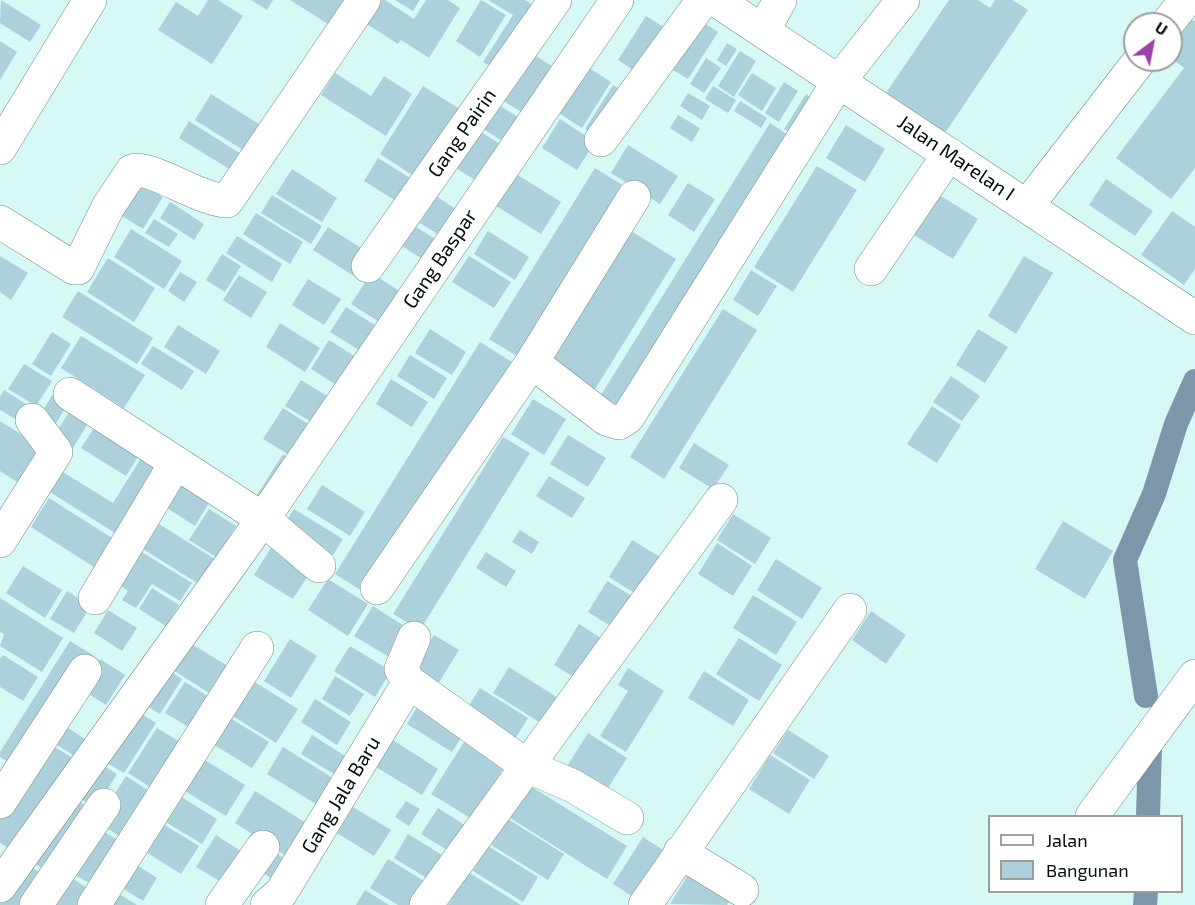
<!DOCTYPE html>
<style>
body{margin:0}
#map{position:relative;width:1195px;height:905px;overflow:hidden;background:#d6f9f5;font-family:"Exo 2",sans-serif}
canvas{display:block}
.legend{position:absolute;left:988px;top:815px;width:195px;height:78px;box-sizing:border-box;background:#fff;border:2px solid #9a9f9e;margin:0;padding:8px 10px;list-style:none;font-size:18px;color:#030e0d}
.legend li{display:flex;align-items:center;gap:12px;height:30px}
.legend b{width:30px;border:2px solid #9a9f9e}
.north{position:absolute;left:1123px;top:12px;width:60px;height:60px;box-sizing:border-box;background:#fff;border:2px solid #9a9f9e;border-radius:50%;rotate:32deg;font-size:16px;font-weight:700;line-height:24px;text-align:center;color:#030e0d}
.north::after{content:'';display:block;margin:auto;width:21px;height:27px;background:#9d40aa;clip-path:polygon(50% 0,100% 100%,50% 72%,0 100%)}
</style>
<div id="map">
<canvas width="1195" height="905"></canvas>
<ul class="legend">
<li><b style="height:8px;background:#fff"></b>Jalan</li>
<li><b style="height:16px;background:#acd1db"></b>Bangunan</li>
</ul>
<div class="north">U</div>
</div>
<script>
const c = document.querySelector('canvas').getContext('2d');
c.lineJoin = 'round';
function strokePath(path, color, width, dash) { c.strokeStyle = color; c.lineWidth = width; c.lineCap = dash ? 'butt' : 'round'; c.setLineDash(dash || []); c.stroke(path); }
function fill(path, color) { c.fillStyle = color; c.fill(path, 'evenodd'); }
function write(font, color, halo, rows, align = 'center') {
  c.font = font + ' "Exo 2",sans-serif'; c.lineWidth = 5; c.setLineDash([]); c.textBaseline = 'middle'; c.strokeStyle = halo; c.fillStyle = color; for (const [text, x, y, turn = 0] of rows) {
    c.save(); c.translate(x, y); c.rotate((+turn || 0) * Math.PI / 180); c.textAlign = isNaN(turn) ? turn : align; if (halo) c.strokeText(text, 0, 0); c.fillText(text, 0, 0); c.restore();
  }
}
strokePath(new Path2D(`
 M1146 696 1125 560 1154 494 1176 424 1195 381
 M1148 816 1150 747
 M1145 905 1146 892`), '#7d96aa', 24);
fill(new Path2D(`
 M1 0 41 25 30 42 0 23Z
 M208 0H218L243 16 212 64 158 30 176 2 198 16Z
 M251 0H273L267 10Z
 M290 0H359L339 31Z
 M375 0H385L414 19 426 0H448L460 8 429 58 401 40 398 44 362 21Z
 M395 0H420L413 11Z
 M481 0 506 15 480 57 456 41Z
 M488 0H525L540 9 500 72 483 62 513 15Z
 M949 0H978L990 8 995 0H1012L1028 10 945 133 886 93Z
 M646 16 670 31 642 76 618 60Z
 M698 19 718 32 688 79 668 67Z
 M1191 19 1195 21V168L1171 199 1116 158 1184 68 1171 58V45Z
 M0 41 17 52 0 80Z
 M727 43 737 49 726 66 717 60Z
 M740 51 756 61 734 97 718 86Z
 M533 54 560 71 531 118 497 97Z
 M706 58 721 68 704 93 690 84Z
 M586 66 611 82 582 128 557 112Z
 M335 73 371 96 384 76 412 94 386 136 321 95Z
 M752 73 776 88 762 111 738 95Z
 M784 82 798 91 779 122 765 113Z
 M613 85 627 93 599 138 585 129Z
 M423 86 460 109 417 178 380 154Z
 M713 86 736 100 728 113 705 99Z
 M688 93 710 106 702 120 680 106Z
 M211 94 259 124 243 150 195 120Z
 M806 94 822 105 801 139 784 129Z
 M489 99 528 123 513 148 474 123Z
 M740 101 767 118 761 128 734 111Z
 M678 115 700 128 692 142 670 128Z
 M560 119 595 142 577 170 542 148Z
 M189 121 244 156 234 172 179 138Z
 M770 123 794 139 625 410 601 395Z
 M846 125 885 149 865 182 826 158Z
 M471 126 510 150 486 187 448 163Z
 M628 145 678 176 660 204 611 173Z
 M378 158 410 178 396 201 364 181Z
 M817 166 857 190 793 292 754 267Z
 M595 168 624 186 517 356 489 339Z
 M292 169 337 198 322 222 276 194Z
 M513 172 561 202 541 234 493 204Z
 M1106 179 1153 211 1135 236 1089 205Z
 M137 181 163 197 143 229 117 213Z
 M688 183 715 199 694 232 668 215Z
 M272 195 322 226 311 244 261 213Z
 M939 195 978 219 953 259 914 235Z
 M436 196 465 215 449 241 420 223Z
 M170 202 204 224 194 240 160 218Z
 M1172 211 1195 227V269L1184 285 1141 255Z
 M256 213 303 242 290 264 243 234Z
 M154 219 178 234 169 247 145 233Z
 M407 221 446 246 433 266 394 241Z
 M328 227 372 255 357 278 313 250Z
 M131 229 182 261 164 289 114 257Z
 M488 231 529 257 515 280 474 254Z
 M631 231 676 259 592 394 547 365Z
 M237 236 282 264 272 282 226 253Z
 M222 254 241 266 225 292 206 280Z
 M0 256 28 273 11 300 0 292Z
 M469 256 511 282 494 308 452 282Z
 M1024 256 1053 273 1016 334 988 316Z
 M108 258 155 288 134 322 87 292Z
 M751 270 777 286 758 316 733 300Z
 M180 272 197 282 184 302 168 291Z
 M371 273 406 295 387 327 351 304Z
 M239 275 267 292 251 318 223 300Z
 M308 279 341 299 324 325 292 305Z
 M78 291 153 338 137 364 62 317Z
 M346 307 383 330 367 355 330 332Z
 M723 309 757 330 664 479 630 457Z
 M280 323 320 348 305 372 266 347Z
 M178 325 220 351 206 374 164 347Z
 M430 329 466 352 452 375 415 353Z
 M978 329 1008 347 985 383 956 365Z
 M52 332 71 344 51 376 32 364Z
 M81 336 145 375 124 408 61 368Z
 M329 340 364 362 346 391 311 369Z
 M480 342 512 362 367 594 335 574Z
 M153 346 194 371 182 390 141 364Z
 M410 355 447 378 434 399 397 376Z
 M24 364 52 381 36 406 8 389Z
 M951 376 980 396 962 421 933 402Z
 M391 379 428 402 412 427 376 404Z
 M301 380 337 402 321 428 285 406Z
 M56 389 71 399 55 425 40 415Z
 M4 390 32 408 22 423 0 410V397Z
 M533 399 566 419 544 455 511 434Z
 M74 404 93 415 70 453 51 441Z
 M932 406 961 425 937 463 907 444Z
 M283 408 318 430 299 461 263 439Z
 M100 419 144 447 126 476 81 448Z
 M0 421 51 453 28 489 0 471Z
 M568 435 606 458 588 487 550 464Z
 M503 437 530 453 420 630 393 614Z
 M694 443 729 465 713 489 679 468Z
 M146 450 172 466 126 540 50 492 63 472 113 503Z
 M283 454 298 463 270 507 255 498Z
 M168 475 210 501 195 526 153 499Z
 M549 476 585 498 572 518 536 496Z
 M322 485 365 512 350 536 307 509Z
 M49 498 112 538 94 567 31 527Z
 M209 509 236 526 216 557 189 540Z
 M294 509 343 539 330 560 281 530Z
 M733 514 771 538 755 564 717 540Z
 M1063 521 1113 551 1085 599 1035 569Z
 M159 524 218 561 202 586 143 549Z
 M520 530 539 542 532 554 512 542Z
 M632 540 660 557 636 594 609 577Z
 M274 543 313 568 293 599 254 575Z
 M717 543 752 566 733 596 698 574Z
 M132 546 192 583 180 601 152 584 136 608 122 600 128 591 112 580Z
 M486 552 516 571 506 587 476 568Z
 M776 559 822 588 802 619 757 590Z
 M23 566 62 590 45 618 6 593Z
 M328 579 368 604 348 636 308 610Z
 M607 581 637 599 617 630 588 612Z
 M152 588 179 605 166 626 139 609Z
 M67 591 91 606 74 633 50 619Z
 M753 595 797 622 776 655 733 628Z
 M0 598 63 638 42 672 0 646 4 634 0 632Z
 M373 606 407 628 389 657 354 636Z
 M108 610 137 628 122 651 94 633Z
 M871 611 906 635 886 664 852 640Z
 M579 624 604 640 579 680 554 665Z
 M434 635 459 650 438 684 413 668Z
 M182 638 234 670 217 698 165 665Z
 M739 638 782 665 759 701 716 674Z
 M290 639 317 656 291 698 264 681Z
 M70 641 93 655 20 770 0 757V752Z
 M350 646 391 671 375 697 334 671Z
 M3 655 38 677 23 701 0 687V659Z
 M100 659 125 675 106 705 81 689Z
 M161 665 182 679 160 714 138 701Z
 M509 667 563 701 547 727 493 693Z
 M628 668 664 691 626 752 600 736 628 691 618 685Z
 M704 671 749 700 733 726 688 698Z
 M335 676 364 694 350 716 322 699Z
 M253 681 298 709 276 743 231 715Z
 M185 682 211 698 192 729 165 713Z
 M480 688 528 718 509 749 461 718Z
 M315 699 351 722 337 745 301 722Z
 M421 700 467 729 452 752 407 724Z
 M131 707 156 723 124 773 99 758Z
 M227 716 269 742 252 768 211 743Z
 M62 724 91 743 81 760 51 741Z
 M157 728 190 748 161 794 128 773Z
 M788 730 829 756 814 779 773 753Z
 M588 733 627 758 603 796 564 771Z
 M312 735 350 759 339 777 301 754Z
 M466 739 506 764 472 819 431 794Z
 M393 740 438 769 422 795 376 767Z
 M45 741 76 760 18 854 0 843V814Z
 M283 747 341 783 324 809 267 774Z
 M770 755 810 780 789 814 749 789Z
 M94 760 117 774 96 808 73 794Z
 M205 760 245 785 226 816 185 791Z
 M126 776 155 795 127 841 97 822Z
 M527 784 627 846 607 879 507 816Z
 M255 791 308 824 288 857 235 823Z
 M175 793 217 819 202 844 159 818Z
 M70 794 95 813 51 875 25 856Z
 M406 801 420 809 409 826 395 817Z
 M353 807 391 830 374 856 337 833Z
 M438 808 468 827 452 853 421 834Z
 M508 819 564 854 548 880 491 845Z
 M158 821 199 846 181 874 141 849Z
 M95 826 121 842 94 886 67 870Z
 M408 834 447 858 433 882 394 858Z
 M216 835 247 855 228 886 196 867Z
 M643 837 671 855 641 902 613 884Z
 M488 846 538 877 523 902 473 871Z
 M268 848 295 865 282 885 255 868Z
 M388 859 429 884 416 905H398L370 888Z
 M22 860 48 879 29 905H0V891Z
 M131 861 157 878 143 901 117 885Z
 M63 872 93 892 84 905H40Z
 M468 872 521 905H448Z
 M688 875 730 901 727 905 670 904Z
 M113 890 137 905H104Z
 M365 890 389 905H356Z`), '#acd1db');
const minor = new Path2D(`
 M716 0 1195 318
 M1167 24 1186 0
 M763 31 780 0
 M601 140 703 0
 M0 148 90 0
 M1027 206 1140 60
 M0 222 74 268H78L108 207 132 171C151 165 199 200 227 201L364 0
 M368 266 555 0
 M871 269 949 154
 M532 362 634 197
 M70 394 263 519 617 0
 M0 541 56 452 32 420
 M377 588 532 362 606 419 619 423 628 417 839 81 903 0
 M95 598 175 464
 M414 638 401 669 409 682 527 766 573 786 627 818
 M0 802 85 671
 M1092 816 1195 676
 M680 852 742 890
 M0 886 263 519 319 566
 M36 905 104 805
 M94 905 257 648
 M222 905 263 847
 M267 905 281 893 409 682
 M426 905 721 500
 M645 905 850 610`);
strokePath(minor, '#6d8e8b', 34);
strokePath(minor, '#fff', 33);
write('20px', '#030e0d', '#fff', [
 ["Gang Pairin",462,133,-55],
 ["Jalan Marelan I",956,158,34],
 ["Gang Baspar",440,259,-56],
 ["Gang Jala Baru",341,795,-59]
]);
</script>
